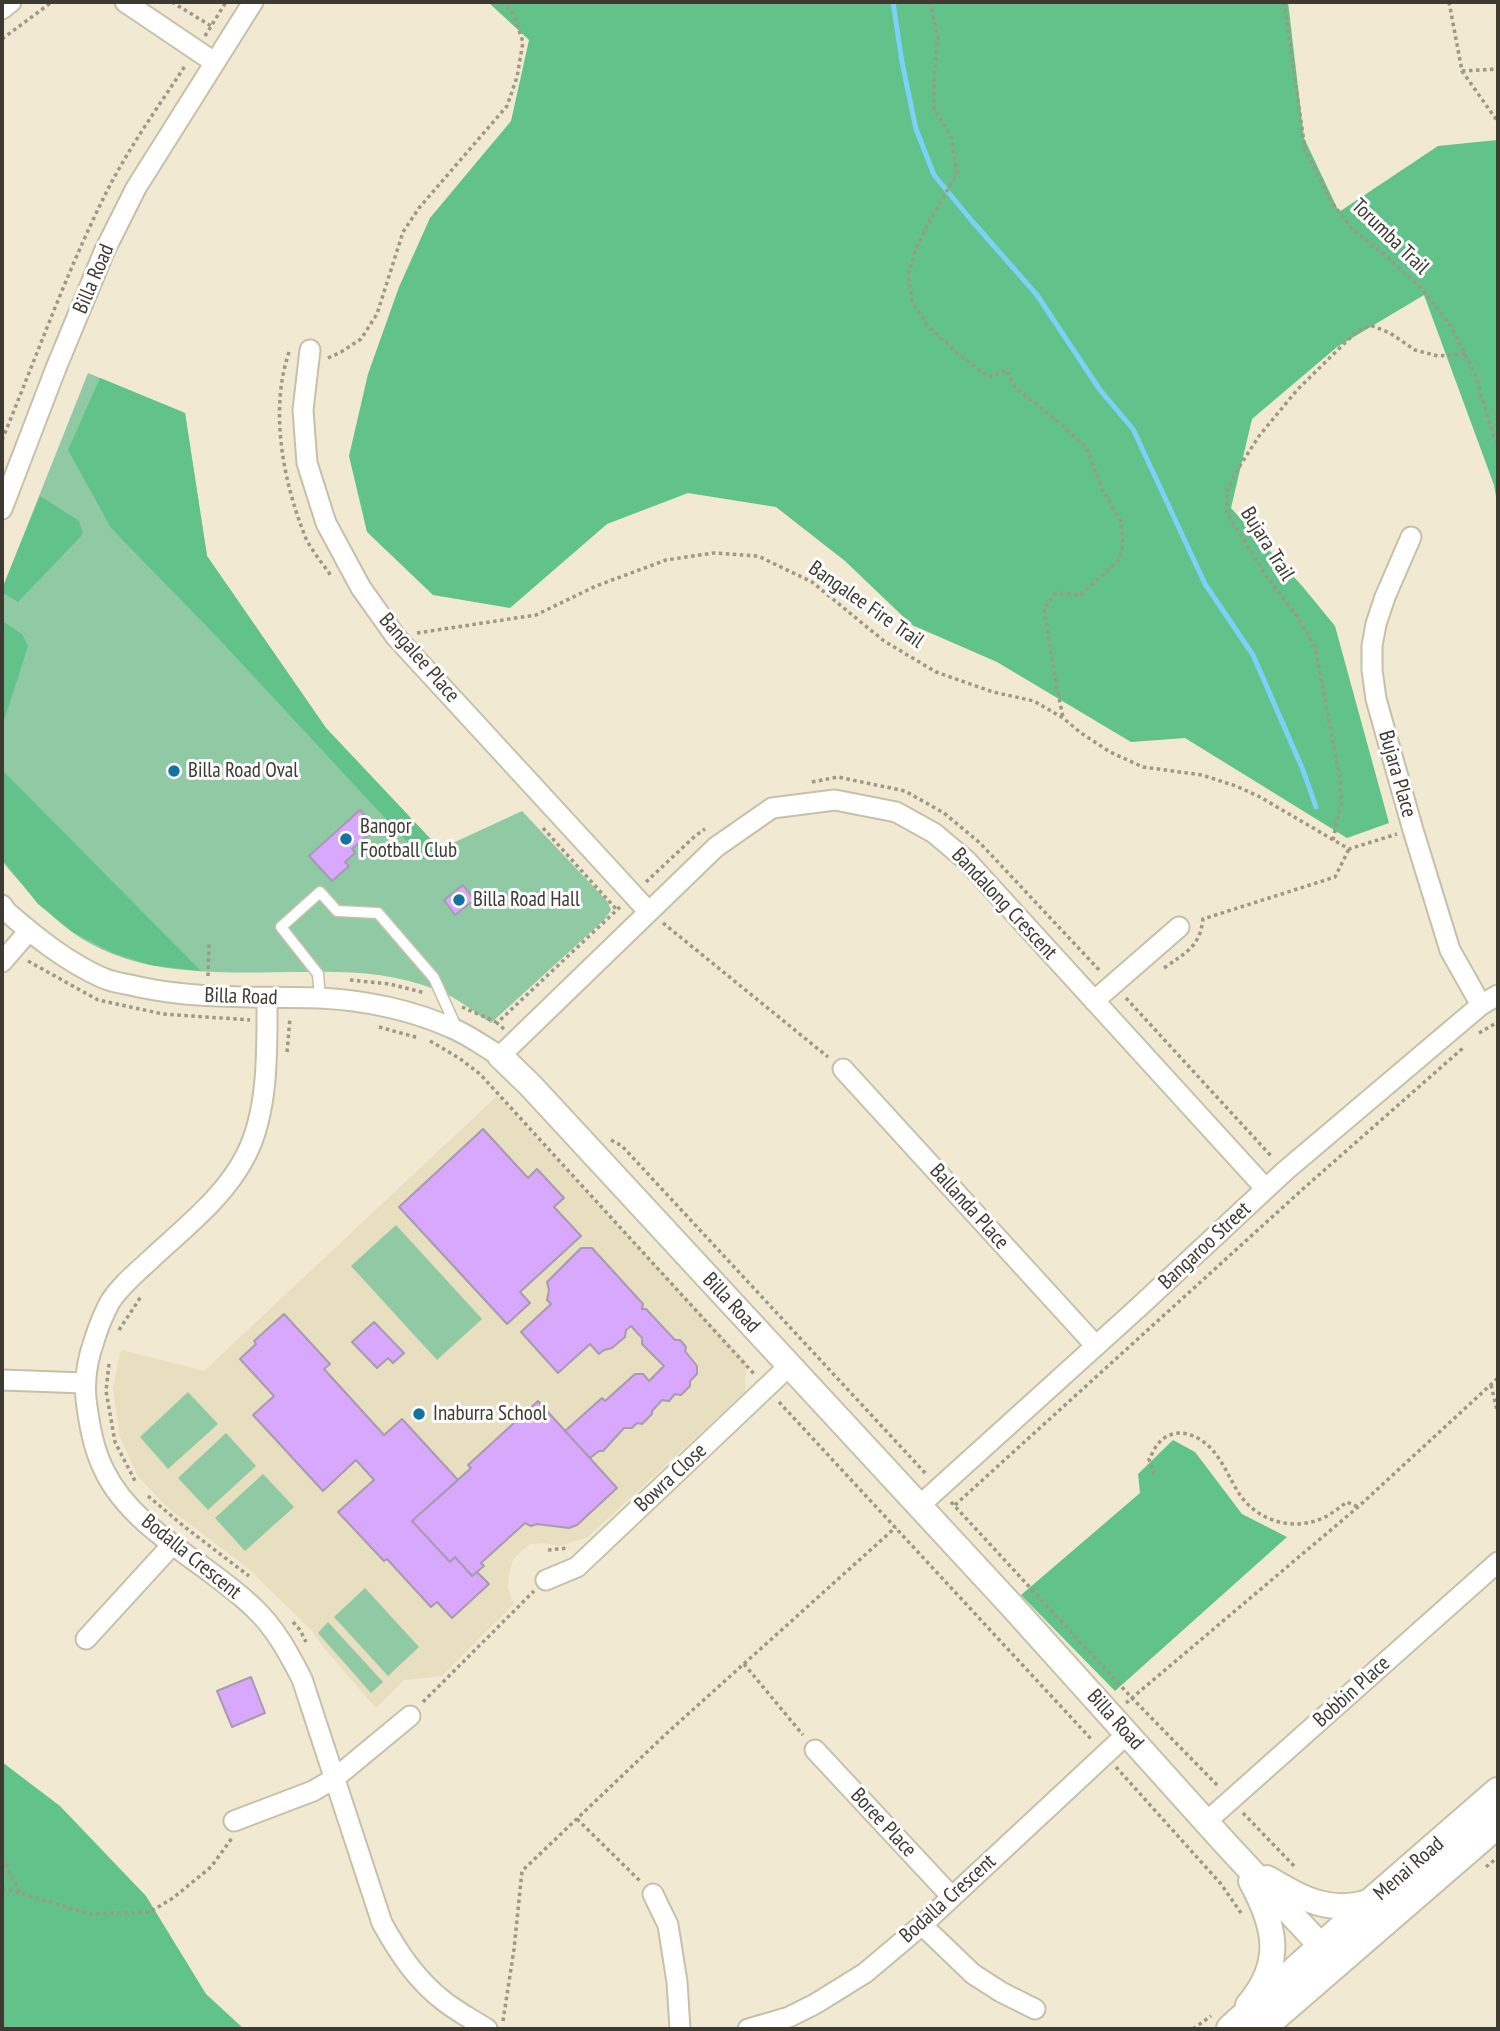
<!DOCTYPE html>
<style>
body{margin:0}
#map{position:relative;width:1500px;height:2031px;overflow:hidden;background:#f1e9d2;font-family:"PT Sans Narrow",sans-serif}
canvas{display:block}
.frame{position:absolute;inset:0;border:4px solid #3d3a31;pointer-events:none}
</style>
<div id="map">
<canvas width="1500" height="2031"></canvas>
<div class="frame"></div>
</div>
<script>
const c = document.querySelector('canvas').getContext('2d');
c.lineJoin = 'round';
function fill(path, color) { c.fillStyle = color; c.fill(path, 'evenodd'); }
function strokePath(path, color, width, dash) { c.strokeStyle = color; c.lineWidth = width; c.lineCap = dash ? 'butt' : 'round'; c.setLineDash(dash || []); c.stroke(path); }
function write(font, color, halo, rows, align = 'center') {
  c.font = font + ' "PT Sans Narrow",sans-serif'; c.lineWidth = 6; c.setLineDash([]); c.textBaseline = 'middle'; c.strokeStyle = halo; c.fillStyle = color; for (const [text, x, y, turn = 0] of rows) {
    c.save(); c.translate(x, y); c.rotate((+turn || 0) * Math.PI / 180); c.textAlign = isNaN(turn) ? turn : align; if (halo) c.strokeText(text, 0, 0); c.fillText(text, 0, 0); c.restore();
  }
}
fill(new Path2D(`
 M497 1096 746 1361 745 1392 588 1537 560 1546 544 1543 530 1544 521 1551 513 1560 509 1574 508 1589 514 1604 442 1676 404 1680 376 1708 324 1648 311 1630 247 1567 167 1507 137 1475 120 1437 113 1388 121 1350 204 1371Z`), '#e8dec0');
fill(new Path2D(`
 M88 373 185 413 207 556 326 728 440 849 522 811 607 901 611 910 605 919 491 1023C474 1012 456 997 437 990 394 973 350 971 305 972 228 972 138 980 72 932 46 913 26 889 5 865L2 859V589Z
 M396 1225 482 1319 437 1360 351 1266Z
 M188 1392 218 1424 168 1469 140 1437Z
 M226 1433 256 1466 208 1510 178 1478Z
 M263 1474 294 1507 245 1551 215 1518Z
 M365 1588 419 1647 388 1676 334 1617Z
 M328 1622 383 1682 371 1693 318 1633Z`), '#90caa5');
fill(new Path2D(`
 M488 2H1288L1304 138 1339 212 1438 146 1497 140 1498 146V507L1494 485 1424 295 1337 347 1252 419 1231 508 1303 587 1335 626 1389 823 1347 838 1185 738 1131 742 997 662 912 625 845 561 776 507 688 493 607 524 510 608 433 595 367 532 349 456 368 374 399 287 430 218 511 121 529 40Z
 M100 378 185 413 207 556 326 728 440 849 424 860 219 639 111 528 68 450Z
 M40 496 79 521 83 534 18 602 2 592V589Z
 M2 621 22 634 28 646 2 727Z
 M2 770 201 971 150 965 113 953 74 933 38 904 2 859Z
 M1173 1440 1195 1452 1242 1514 1287 1537 1115 1691 1021 1595 1140 1493 1138 1474Z
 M2 1762 60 1806 146 1896 206 1994 244 2029H2Z`), '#61c28a');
strokePath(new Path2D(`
 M893 2 902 62 916 129 934 175 972 221 1037 295 1100 390 1133 429 1205 584 1253 655 1303 770 1316 807`), '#7bd1f8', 5);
const building = new Path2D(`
 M360 810 376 828 352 849 355 853 345 862 349 866 332 881 309 856Z
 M463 885 474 900 455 915 444 900Z
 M483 1129 528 1178 537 1169 564 1198 554 1207 581 1236 520 1292 530 1303 507 1324 399 1207Z
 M581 1248H592L643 1304 642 1309H646L675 1340H680L686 1347 685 1351 697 1366V1374L690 1381V1386L681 1395 675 1394 669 1401 662 1400 652 1411V1414L642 1424 637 1423 632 1428H624L603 1451H599L590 1458 565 1431 602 1398 605 1401 635 1374H643L649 1381 664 1366 642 1344V1338L631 1326 626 1330 625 1337 612 1348 604 1350 599 1354 590 1344 558 1373 521 1332 551 1304 547 1300 549 1290 547 1282Z
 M284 1314 330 1364 324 1369 384 1435 402 1419 458 1480 412 1521 450 1562 455 1557 472 1576 477 1572 489 1584 452 1618 437 1602 431 1607 387 1559 384 1561 338 1512 374 1480 356 1460 323 1491 253 1415 274 1396 240 1359 256 1344 254 1341Z
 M374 1322 404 1353 393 1363 388 1358 377 1368 352 1342Z
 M538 1401 617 1488 577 1525 569 1528 537 1524 531 1526 525 1523 481 1563 484 1566 472 1576 455 1557 450 1562 412 1521 471 1468 468 1465Z
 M251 1677 265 1713 232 1727 217 1691Z`);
fill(building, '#d7a8fb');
strokePath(building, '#a69baf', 2);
const service = new Path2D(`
 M320 998 318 974 281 927 320 892 337 911 378 913 434 978 456 1027`);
const minor = new Path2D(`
 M125 2 214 62
 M2 9 11 2
 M310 350 303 410 307 463 326 523 361 588 396 637 648 911
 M2 509 56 368 104 252 136 188 253 2
 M1411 537 1385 597 1376 624 1372 646V670L1376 699 1413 830 1450 950 1481 1005
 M2 905 7 912C37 938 67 962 103 978 114 983 128 984 139 987 200 1000 258 996 320 998 364 1000 413 1010 454 1029 470 1036 485 1047 500 1056L716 847 772 808 835 800 896 812 934 833 966 860 1266 1189
 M2 962 29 931
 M267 999C267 1048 269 1110 246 1155 225 1197 184 1228 150 1260 136 1273 120 1286 110 1302 103 1315 98 1328 94 1341 87 1361 84 1378 86 1399 89 1423 93 1448 104 1470 133 1531 209 1563 255 1609 276 1629 289 1654 302 1679L382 1923C398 1952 417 1981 445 2002 458 2012 473 2020 487 2029
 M1094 1001 1179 927
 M843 1069 1096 1346
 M2 1380 85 1383
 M919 1506 1140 1306 1285 1171 1481 1005 1498 995
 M546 1580 577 1567 789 1366
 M86 1639 172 1545
 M815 1750 951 1896
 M234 1821 313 1791 335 1778 410 1716
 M1206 1822 1498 1562
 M653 1894 668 1925 677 1982 680 2029
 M922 1925 973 1974 1001 1992 1035 2009
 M748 2029 789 2017 815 2004 865 1973 922 1925 1127 1734`);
const tertiary = new Path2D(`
 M500 1056 530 1085 1011 1605 1226 1844 1322 1947
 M1267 1878C1303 1899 1332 1916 1374 1900
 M1248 2005C1284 1963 1276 1927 1251 1881`);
const secondary = new Path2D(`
 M1231 2029 1374 1900 1498 1792
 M1260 2029 1498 1823`);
strokePath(service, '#c7c0a9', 13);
strokePath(minor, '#c7c0a9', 23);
strokePath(tertiary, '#c7c0a9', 28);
strokePath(secondary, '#c7c0a9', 32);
strokePath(new Path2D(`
 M172 2 211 26
 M930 2 938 38 934 77V109L951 136 957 174 930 220 916 248 908 276 912 301 926 324 958 354 989 377 1007 370 1015 387 1062 425 1087 449 1102 489 1121 522 1123 543 1120 559 1081 595 1056 593 1044 608 1056 684 1063 717
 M1284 2 1305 149 1330 200 1353 230 1383 253 1422 289 1449 323 1475 374 1493 435 1498 444
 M1449 2 1462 71 1498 122
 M205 36 226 2
 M2 39 52 2
 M1462 71 1498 69
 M289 352C270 408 282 476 303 531 308 547 322 562 331 576
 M328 358 341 352 361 339 377 314 403 232 419 208 507 106 517 77 523 42 513 13 502 2
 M2 440C36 358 66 273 106 193 128 149 158 107 185 66
 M417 633 536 615 596 586 666 560 714 553 758 556 812 582 884 641 936 672 993 692 1034 701 1063 718 1081 733 1110 752 1143 767 1202 775 1236 786 1260 797 1349 849 1397 834
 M812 782 838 777 905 791 944 813 980 843 1101 972
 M543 828 617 910
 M1333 840 1341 804 1340 778 1315 647 1297 616 1266 576 1227 513V491L1236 472 1259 436 1297 390 1355 333 1370 325 1390 333 1415 350 1438 356 1465 354
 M646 882 695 836 705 829
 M663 923 828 1057
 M28 961 98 1000 163 1014 250 1020
 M1164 968C1185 953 1200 947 1203 919L1335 877 1349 849
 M208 976 209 943
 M350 980 390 984 425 993
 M1126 998 1272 1157
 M462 1007 496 1022
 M379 1027 419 1038
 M504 1029 497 1023 620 907
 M1479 1033 1498 1022
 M430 1041 459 1058 480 1074 755 1375
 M287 1052 290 1018
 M611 1140 622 1146 927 1475
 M119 1330 142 1295
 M109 1364 106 1391 115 1442 136 1483
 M1491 1385 1498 1414
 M779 1402 1092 1740
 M1154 1475 1149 1459C1152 1455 1154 1449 1157 1445 1174 1423 1201 1435 1215 1453 1225 1466 1231 1481 1240 1495 1259 1522 1295 1532 1325 1517 1333 1513 1340 1507 1347 1502L1358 1507
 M148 1496 186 1528 249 1576
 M951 1502 1132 1698 1219 1787
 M955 1505 1304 1188 1463 1048
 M548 1550 569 1548
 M293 1622 300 1630 306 1642
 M744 1664 803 1735
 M423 1702 534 1591
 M1126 1703 1358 1507 1498 1378
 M1116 1767 1221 1884 1241 1913
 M1243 1813 1296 1868
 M577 1819 640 1881
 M2 1858 20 1893
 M1486 1867 1498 1857
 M2 1888 90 1914 150 1912 173 1898 211 1867 232 1838
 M503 2021 514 1949 522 1871 667 1733 896 1527
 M1193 2029 1211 2016`), '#9e9887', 3.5, [3.5, 3.5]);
strokePath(service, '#fff', 10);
strokePath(minor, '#fff', 19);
strokePath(tertiary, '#fff', 24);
strokePath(secondary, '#fff', 28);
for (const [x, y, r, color] of [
 [174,771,7,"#1473a1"],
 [346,839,7,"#1473a1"],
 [459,900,7,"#1473a1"],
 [419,1414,7,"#1473a1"]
]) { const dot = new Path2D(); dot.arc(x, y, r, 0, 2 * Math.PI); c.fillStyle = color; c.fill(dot); strokePath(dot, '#fff', 2.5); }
write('21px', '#3d3a31', '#fff', [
 ["Torumba Trail",1390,237,44],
 ["Billa Road",94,279,-67],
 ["Bujara Trail",1267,544,58],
 ["Bangalee Fire Trail",866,605,35],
 ["Bangalee Place",419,658,49],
 ["Bujara Place",1397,774,74],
 ["Bandalong Crescent",1004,904,47],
 ["Billa Road",241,997,2],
 ["Ballanda Place",969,1207,48],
 ["Bangaroo Street",1205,1246,-43],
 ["Billa Road",731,1303,47],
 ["Bowra Close",671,1478,-43],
 ["Bodalla Crescent",191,1557,39],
 ["Bobbin Place",1352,1692,-42],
 ["Billa Road",1115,1720,48],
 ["Boree Place",883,1823,47],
 ["Menai Road",1409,1869,-41],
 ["Bodalla Crescent",948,1899,-42]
]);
write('21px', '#3d3a31', '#fff', [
 ["Billa Road Oval",188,771],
 ["Bangor",360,827],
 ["Football Club",360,851],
 ["Billa Road Hall",473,900],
 ["Inaburra School",433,1414]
], 'left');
</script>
